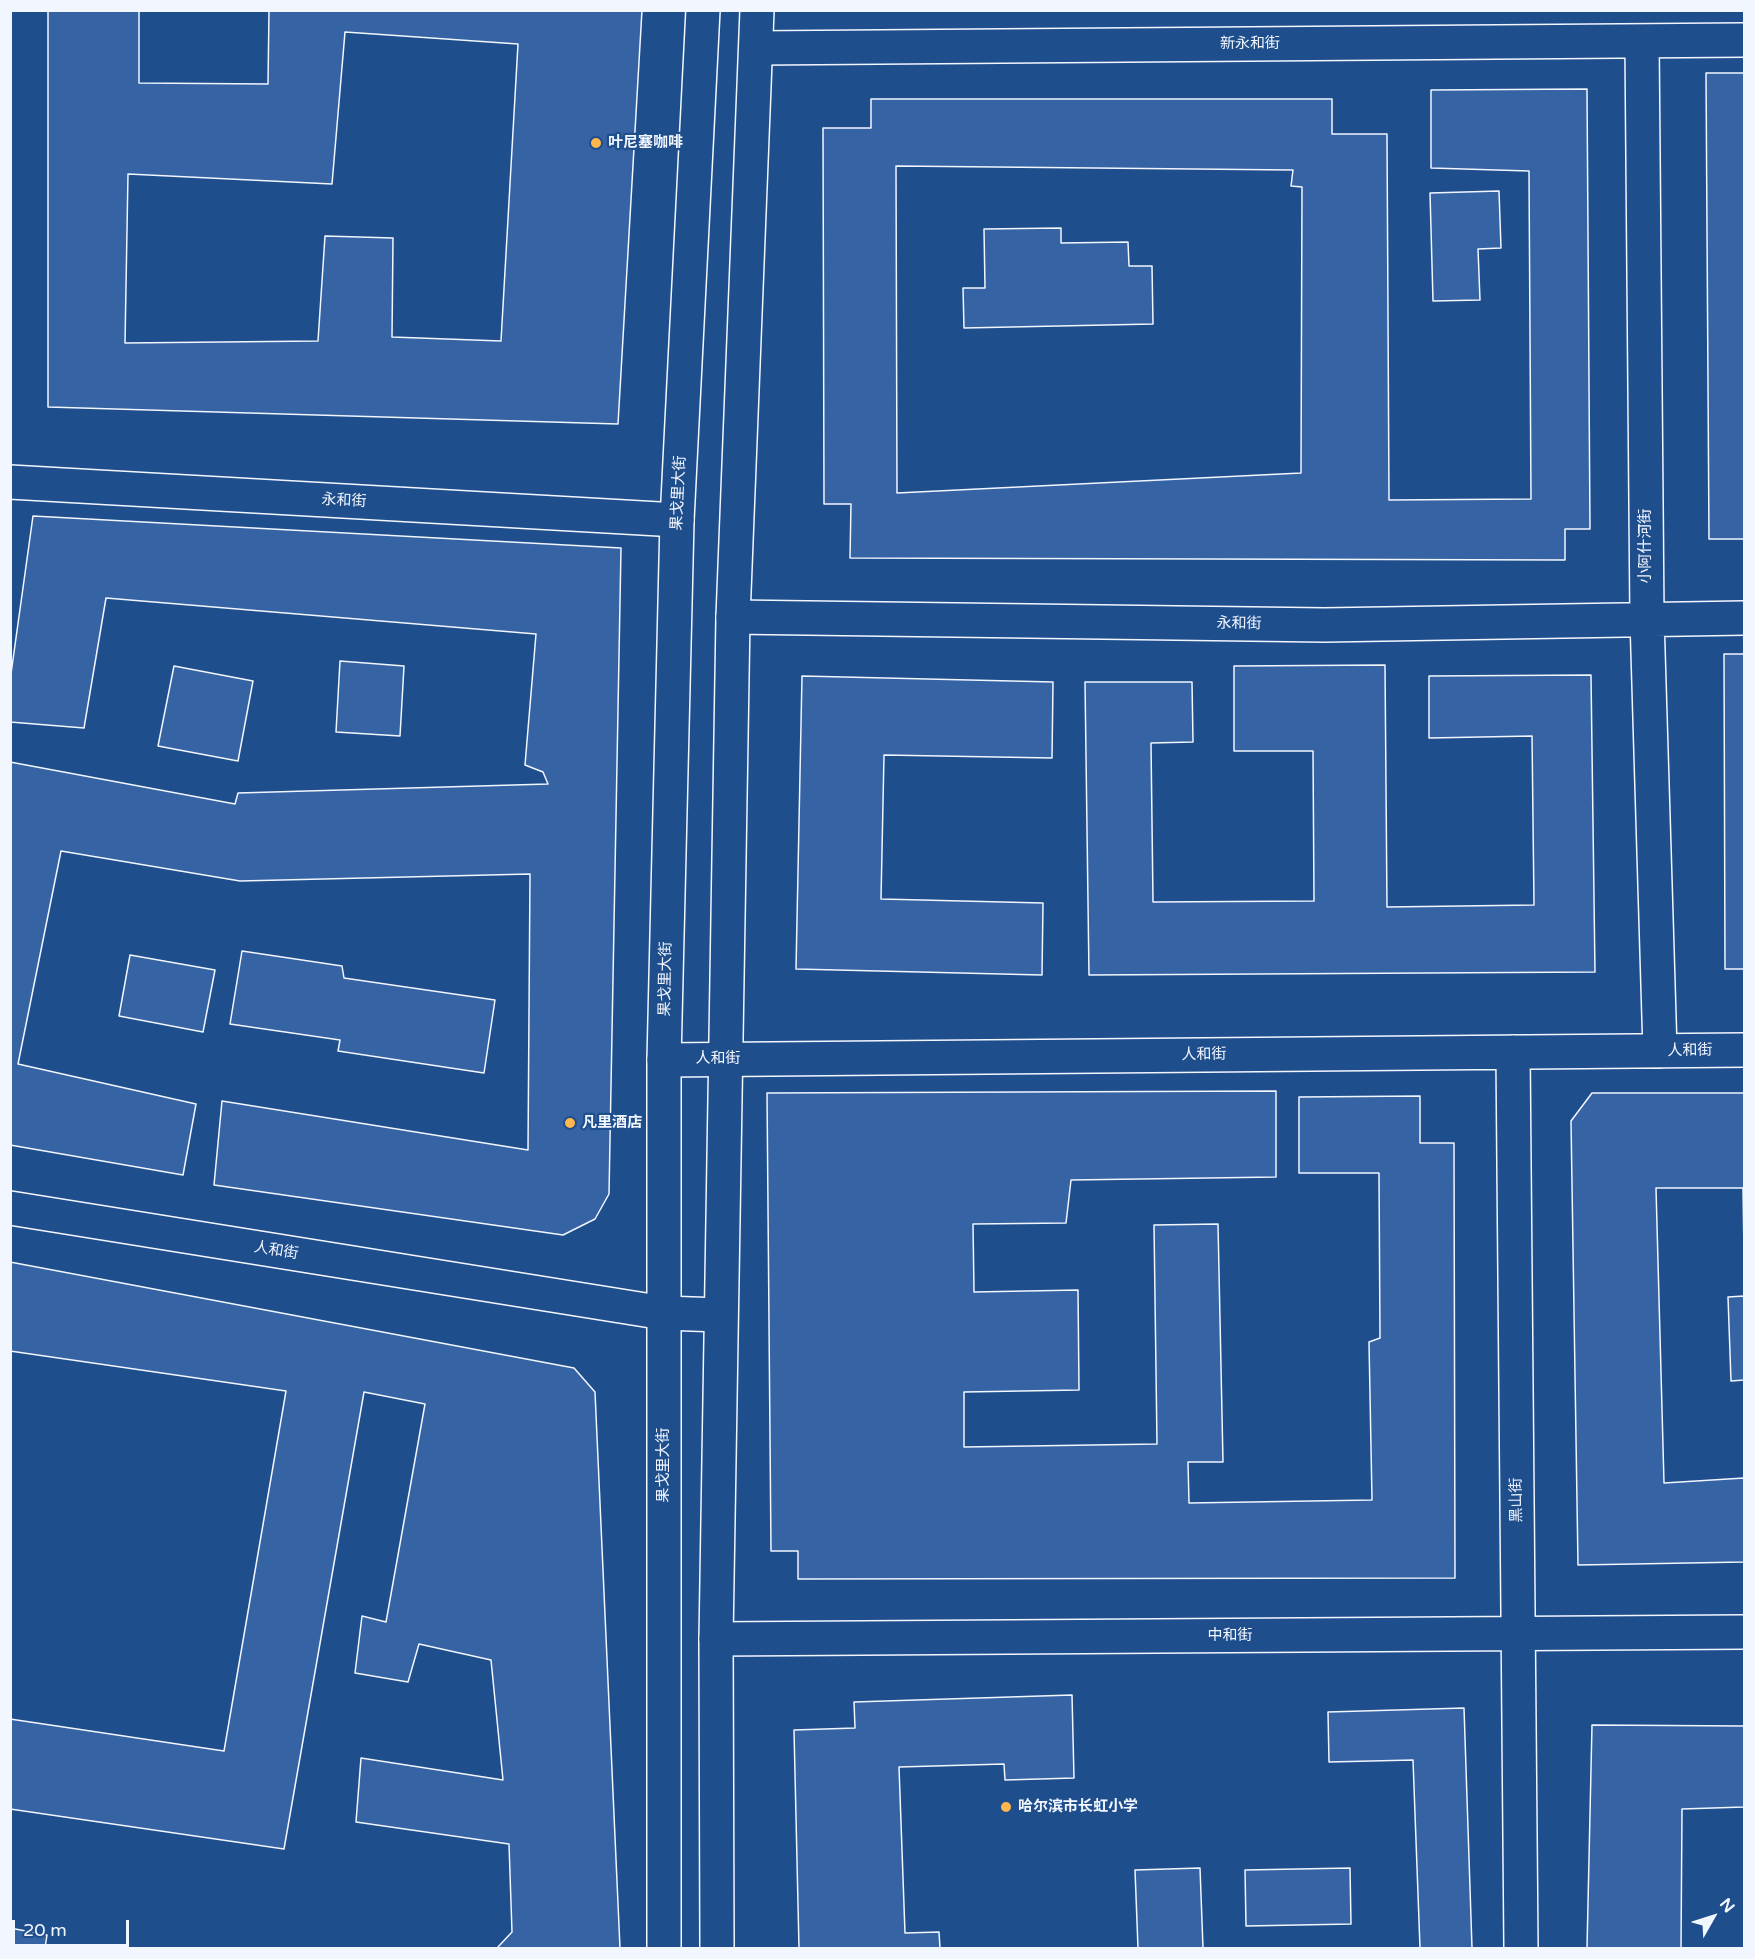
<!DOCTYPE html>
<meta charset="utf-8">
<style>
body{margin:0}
#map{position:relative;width:1755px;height:1959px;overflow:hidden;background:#1f4e8c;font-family:"Varela Round",sans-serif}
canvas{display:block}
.frame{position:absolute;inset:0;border:12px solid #f2f6ff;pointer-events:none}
.north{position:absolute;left:1683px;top:1887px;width:60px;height:60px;-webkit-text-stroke:4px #1f4e8c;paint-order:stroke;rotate:51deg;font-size:16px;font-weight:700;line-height:24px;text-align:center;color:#f2f6ff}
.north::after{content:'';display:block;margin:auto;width:21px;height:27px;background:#f2f6ff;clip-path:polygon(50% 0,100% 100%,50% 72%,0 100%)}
.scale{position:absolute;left:12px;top:1920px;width:117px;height:27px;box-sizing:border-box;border:3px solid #f2f6ff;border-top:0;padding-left:8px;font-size:18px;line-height:21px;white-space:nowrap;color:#f2f6ff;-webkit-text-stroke:4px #1f4e8c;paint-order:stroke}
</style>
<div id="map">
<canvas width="1755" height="1959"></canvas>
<div class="frame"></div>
<div class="north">N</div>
<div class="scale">20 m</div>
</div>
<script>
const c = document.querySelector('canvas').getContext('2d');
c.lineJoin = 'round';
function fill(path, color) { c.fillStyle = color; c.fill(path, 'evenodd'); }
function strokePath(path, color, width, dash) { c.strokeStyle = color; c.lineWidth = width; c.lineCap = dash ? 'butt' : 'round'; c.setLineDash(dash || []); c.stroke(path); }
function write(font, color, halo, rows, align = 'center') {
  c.font = font + ' "Varela Round","Noto Sans SC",sans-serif'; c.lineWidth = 4.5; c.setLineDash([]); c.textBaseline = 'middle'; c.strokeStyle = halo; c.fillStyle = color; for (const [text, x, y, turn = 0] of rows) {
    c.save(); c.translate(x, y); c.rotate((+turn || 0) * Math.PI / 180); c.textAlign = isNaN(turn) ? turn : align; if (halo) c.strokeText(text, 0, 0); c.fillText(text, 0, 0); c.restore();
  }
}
const building = new Path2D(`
 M48 10H139V83L268 84 269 10H642L618 424 48 407ZM345 32 518 44 501 341 392 337 393 238 325 236 318 341 125 343 128 174 332 184Z
 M1706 73H1744V539H1709Z
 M1587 89 1590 529H1565V560L850 558 851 504H824L823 128H871V99H1332V134H1387L1389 500 1531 499 1529 171 1431 168V90ZM896 166 1293 170 1291 186 1302 187 1301 473 897 493Z
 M1499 191 1501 248 1478 249 1480 300 1433 301 1430 193Z
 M1061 228V243L1128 242 1129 266H1152L1153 324 964 328 963 288H985L984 229Z
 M33 516 621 548 609 1194 595 1219 563 1235 214 1185 222 1101 528 1150 530 874 240 881 61 851 18 1064 196 1104 183 1175 10 1145V762L235 804 238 793 548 784 543 772 525 765 536 634 106 598 84 728 10 722V681Z
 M1724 654H1744V969H1725Z
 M340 661 404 666 400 736 336 732Z
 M1385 665 1387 907 1534 905 1532 736 1429 738V676L1591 675 1595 972 1089 975 1085 682H1192L1193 742 1151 743 1153 902 1314 901 1313 751H1234V666Z
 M174 666 253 681 238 761 158 746Z
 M802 676 1053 682 1052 758 884 755 881 899 1043 903 1042 975 796 969Z
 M242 951 342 966 344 978 495 1000 484 1073 338 1051 340 1040 230 1024Z
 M130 955 215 970 203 1032 119 1016Z
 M1276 1091V1177L1071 1180 1066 1223 973 1224 974 1292 1078 1290 1079 1390 964 1392V1447L1157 1444 1154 1225 1218 1224 1223 1462H1188L1189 1503 1372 1500 1369 1342 1380 1338 1379 1173H1299V1097L1420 1096V1143H1454L1455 1578 798 1579V1551H771L767 1093Z
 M1592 1093H1744V1253L1743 1188H1656L1664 1483 1744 1478V1562L1578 1565 1571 1121Z
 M10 1262 574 1368 595 1392 620 1948H497L512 1932 509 1844 356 1822 361 1758 503 1780 491 1660 419 1644 408 1682 355 1673 362 1616 386 1622 425 1404 364 1392 284 1849 10 1809V1719L224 1751 286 1391 10 1351Z
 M1744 1296V1380L1731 1381 1728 1297Z
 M1072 1695 1074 1778 1005 1780 1004 1764 899 1767 905 1933 939 1932 940 1948H799L794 1730 855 1728 854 1702Z
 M1464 1708 1472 1948H1420L1413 1760 1329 1762 1328 1712Z
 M1592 1725 1744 1726V1807L1682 1809 1681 1948H1587Z
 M1200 1868 1203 1948H1138L1135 1870Z
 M1350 1868 1351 1924 1246 1926 1245 1870Z
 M10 1928 47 1935 45 1948H10Z`);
fill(building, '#3563a3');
strokePath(building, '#f2f6ff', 1.5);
const tertiary = new Path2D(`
 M1642 41 1647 618 1660 1051
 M756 48 1744 40
 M10 482 677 520
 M733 617 1324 625 1744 618
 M1513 1052 1521 1948
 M664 1060 1744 1050
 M10 1208 664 1313 720 1315
 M716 1639 1744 1632`);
const secondary = new Path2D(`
 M664 1948V1060L677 520 703 10
 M717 1948 716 1639 733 617 757 10`);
strokePath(tertiary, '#f2f6ff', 36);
strokePath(secondary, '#f2f6ff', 36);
strokePath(tertiary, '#1f4e8c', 33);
strokePath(secondary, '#1f4e8c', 33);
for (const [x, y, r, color] of [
 [596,143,6,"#ffb74d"],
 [570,1123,6,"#ffb74d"],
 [1006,1807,6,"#ffb74d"]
]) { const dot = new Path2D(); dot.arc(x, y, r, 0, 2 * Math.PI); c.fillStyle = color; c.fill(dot); strokePath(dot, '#1f4e8c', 2); }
write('15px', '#f2f6ff', '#1f4e8c', [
 ["新永和街",1250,44],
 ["果戈里大街",679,493,-87],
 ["永和街",344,501,3],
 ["小阿什河街",1646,546,-90],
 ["永和街",1239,624,1],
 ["果戈里大街",666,979,-89],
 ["人和街",1690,1051,-1],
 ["人和街",1204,1055,-1],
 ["人和街",718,1059],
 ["人和街",276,1251,9],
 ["果戈里大街",664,1465,-90],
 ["黑山街",1517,1500,-91],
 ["中和街",1230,1636]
]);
write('bold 15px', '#f2f6ff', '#1f4e8c', [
 ["叶尼塞咖啡",608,143],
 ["凡里酒店",582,1123],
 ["哈尔滨市长虹小学",1018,1807]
], 'left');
</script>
